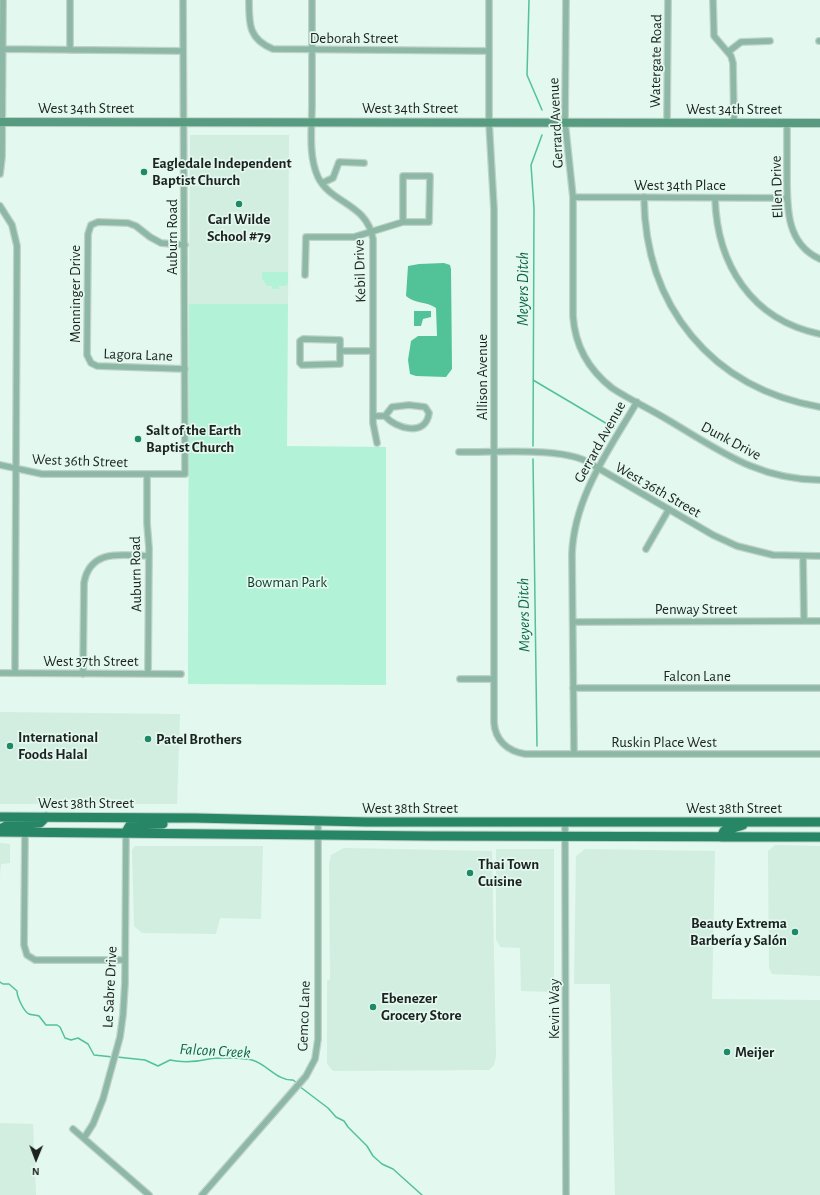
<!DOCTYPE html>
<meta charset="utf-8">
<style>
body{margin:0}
#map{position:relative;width:820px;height:1195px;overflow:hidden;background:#e3f8ee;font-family:"Alegreya Sans",sans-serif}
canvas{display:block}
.north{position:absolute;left:16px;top:1139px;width:40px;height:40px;-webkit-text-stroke:3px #e3f8ee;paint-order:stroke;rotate:181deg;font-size:11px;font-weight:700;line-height:16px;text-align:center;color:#1b221f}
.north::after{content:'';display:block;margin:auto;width:14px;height:18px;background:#1b221f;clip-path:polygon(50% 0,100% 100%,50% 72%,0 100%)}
</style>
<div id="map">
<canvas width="820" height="1195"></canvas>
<div class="north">N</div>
</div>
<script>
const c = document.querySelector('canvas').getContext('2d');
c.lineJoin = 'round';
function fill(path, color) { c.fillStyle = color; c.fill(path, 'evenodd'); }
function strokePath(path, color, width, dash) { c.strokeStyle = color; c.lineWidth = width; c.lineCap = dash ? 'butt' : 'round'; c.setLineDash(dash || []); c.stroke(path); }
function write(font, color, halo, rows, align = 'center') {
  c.font = font + ' "Alegreya Sans",sans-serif'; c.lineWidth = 3.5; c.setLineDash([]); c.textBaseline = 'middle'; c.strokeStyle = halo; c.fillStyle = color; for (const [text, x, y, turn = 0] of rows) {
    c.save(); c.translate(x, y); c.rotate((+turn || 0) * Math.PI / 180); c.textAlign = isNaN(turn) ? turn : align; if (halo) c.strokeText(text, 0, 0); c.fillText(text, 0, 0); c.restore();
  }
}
fill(new Path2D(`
 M190 135H289L288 304H189Z
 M0 712 180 714 177 804H0Z
 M0 843 10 844V863L1 864 0 876Z
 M775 845 820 846V976L772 974 769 968 768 851Z
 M135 846H263L261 919 220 918 216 934 142 933 134 926 132 850Z
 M344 848 492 851 496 1057 494 1065 489 1070 333 1071 327 1064V981L330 979 329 863 331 855Z
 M496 849H554V989L552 992 521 991 520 948 500 947 496 939Z
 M585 849 715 851 712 999 820 1000V1195H615L610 984H574L576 856Z
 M0 1123 33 1124 36 1195H0Z`), '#d1eee0');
fill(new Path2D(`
 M262 272H288V283L286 286H279V289H272V286H267L262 278Z
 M189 304H288L287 446 386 447V685L188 684Z`), '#b2f2d6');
fill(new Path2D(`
 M444 263 450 265 451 269 452 369 446 377 416 376 410 374 408 360 411 341 418 336H437L436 308C426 301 415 304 406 296L408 266 419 264Z
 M414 311H431V317L423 319 421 326H414Z`), '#52c298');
strokePath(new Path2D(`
 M529 0 527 75 542 110
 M533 380 614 428
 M533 446 534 208 531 165 542 135
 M533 459 537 746
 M0 982 3 984H9L17 991C17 997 24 1012 29 1014 31 1015 36 1015 39 1016L46 1025H57L60 1027 65 1038 71 1040 78 1038 88 1044 94 1055 113 1057
 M117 1057 145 1060 158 1066 170 1060C183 1063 196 1062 209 1059 217 1057 244 1058 252 1060 267 1064 277 1081 293 1080L297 1083
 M299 1086 328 1108 336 1117 344 1121 348 1127 367 1146 373 1156 382 1164 393 1169 422 1195`), '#52c298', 1.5);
const street = new Path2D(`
 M249 0C249 23 248 39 273 49L489 51
 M312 0C312 35 312 69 312 104 312 126 308 156 318 177 331 204 367 203 373 239V423L377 443
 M489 0V122L494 209V722C495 740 507 751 525 754H820
 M566 0 565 122 573 197V316C575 346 589 370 612 388 630 400 650 409 668 420 719 450 758 480 820 480
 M713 0 714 36 731 56 733 63 734 123
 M819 41H820
 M0 49 183 51
 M70 50V0
 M728 52 741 42 770 41
 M667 123 668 0
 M787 123C787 140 787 158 787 176 787 207 786 244 820 259
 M0 174 2 157 3 0
 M403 176H430L429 222H403Z
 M322 183 333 178 339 162 364 163
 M573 197 787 198
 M644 197C645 306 711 388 820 407
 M715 198C717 264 751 320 820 334
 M0 206 12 225 17 246 15 673
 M185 245 161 243 150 237 136 226 128 223 98 222 91 225 88 234 87 355 91 363 97 366 185 369
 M305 275 306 237H354L403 222
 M340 351V340L303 339 300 341V363L302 365 340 364V351H373
 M373 416H385C396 429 426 437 429 413L425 407 409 405 392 407 385 416
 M459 452C493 453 557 447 586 461L713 535 737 546 773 555 820 556
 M0 465 42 474H185L183 0
 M147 474V523L149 548 148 673
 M646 549 669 509
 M803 556 804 621
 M573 622 820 621
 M0 673 181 674
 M83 674 84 583C90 548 123 555 149 556
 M460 679H494
 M573 688H820
 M574 754 572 554C574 497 609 450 637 402
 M565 822 566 1195
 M25 832 24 945 27 955 35 960H125
 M73 1129 149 1195
 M84 1138 93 1124 103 1099 120 1037 123 1015 125 983 126 832
 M202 1195 306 1076 315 1059 318 1039V821`);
const secondary = new Path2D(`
 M0 122 820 123`);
const primary = new Path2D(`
 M0 817 195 818 367 822H820
 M0 829 8 825 40 823 46 817
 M0 832 428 836 820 837
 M126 832 130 825 163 824
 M721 837 724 831 743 825`);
strokePath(street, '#bfd1c9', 8);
strokePath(secondary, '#bfd1c9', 10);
strokePath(primary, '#bfd1c9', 11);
strokePath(street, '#8db8a5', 5.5);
strokePath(secondary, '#579b80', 8);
strokePath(primary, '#268665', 9);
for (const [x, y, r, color] of [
 [144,172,4,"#1e8966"],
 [239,204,4,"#1e8966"],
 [138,439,4,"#1e8966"],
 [148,739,4,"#1e8966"],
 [10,746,4,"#1e8966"],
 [470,873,4,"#1e8966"],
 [795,932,4,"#1e8966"],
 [373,1007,4,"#1e8966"],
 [727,1052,4,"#1e8966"]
]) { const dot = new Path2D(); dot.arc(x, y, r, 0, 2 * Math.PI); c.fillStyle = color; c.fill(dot); strokePath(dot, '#e3f8ee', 1.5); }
write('15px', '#1b221f', '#e3f8ee', [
 ["Deborah Street",354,38],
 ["Watergate Road",656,61,-89],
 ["West 34th Street",86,108],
 ["West 34th Street",410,108],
 ["West 34th Street",734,109],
 ["Gerrard Avenue",556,123,-93],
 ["West 34th Place",680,185],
 ["Ellen Drive",777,187,-92],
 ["Auburn Road",172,237,-90],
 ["Kebil Drive",360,271,-92],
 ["Monninger Drive",75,294,-90],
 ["Lagora Lane",138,355,2],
 ["Allison Avenue",482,377,-90],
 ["Dunk Drive",731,441,28],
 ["Gerrard Avenue",600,442,-61],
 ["West 36th Street",80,461,2],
 ["West 36th Street",658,490,30],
 ["Auburn Road",136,574,-91],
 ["Penway Street",696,609],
 ["West 37th Street",91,661],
 ["Falcon Lane",697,676],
 ["Ruskin Place West",664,742],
 ["West 38th Street",86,803],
 ["West 38th Street",410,808],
 ["West 38th Street",734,808],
 ["Le Sabre Drive",110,987,-87],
 ["Kevin Way",554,1009,-90],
 ["Gemco Lane",304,1016,-88]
]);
write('bold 15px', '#1b221f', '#e3f8ee', [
 ["Eagledale Independent",152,163],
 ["Baptist Church",152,180],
 ["Carl Wilde",239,219,"center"],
 ["School #79",239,236,"center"],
 ["Salt of the Earth",146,430],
 ["Baptist Church",146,447],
 ["International",18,737],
 ["Foods Halal",18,754],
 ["Patel Brothers",156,739],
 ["Thai Town",478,864],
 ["Cuisine",478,881],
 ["Beauty Extrema",787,923,"right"],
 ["Barbería y Salón",787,940,"right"],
 ["Ebenezer",381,998],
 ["Grocery Store",381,1015],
 ["Meijer",735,1052]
], 'left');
write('15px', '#093c2b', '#e3f8ee', [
 ["Bowman Park",287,582]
]);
write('italic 16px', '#0d664a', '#e3f8ee', [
 ["Meyers Ditch",523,289,-90],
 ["Meyers Ditch",524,615,-91],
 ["Falcon Creek",215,1051,3]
]);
</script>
